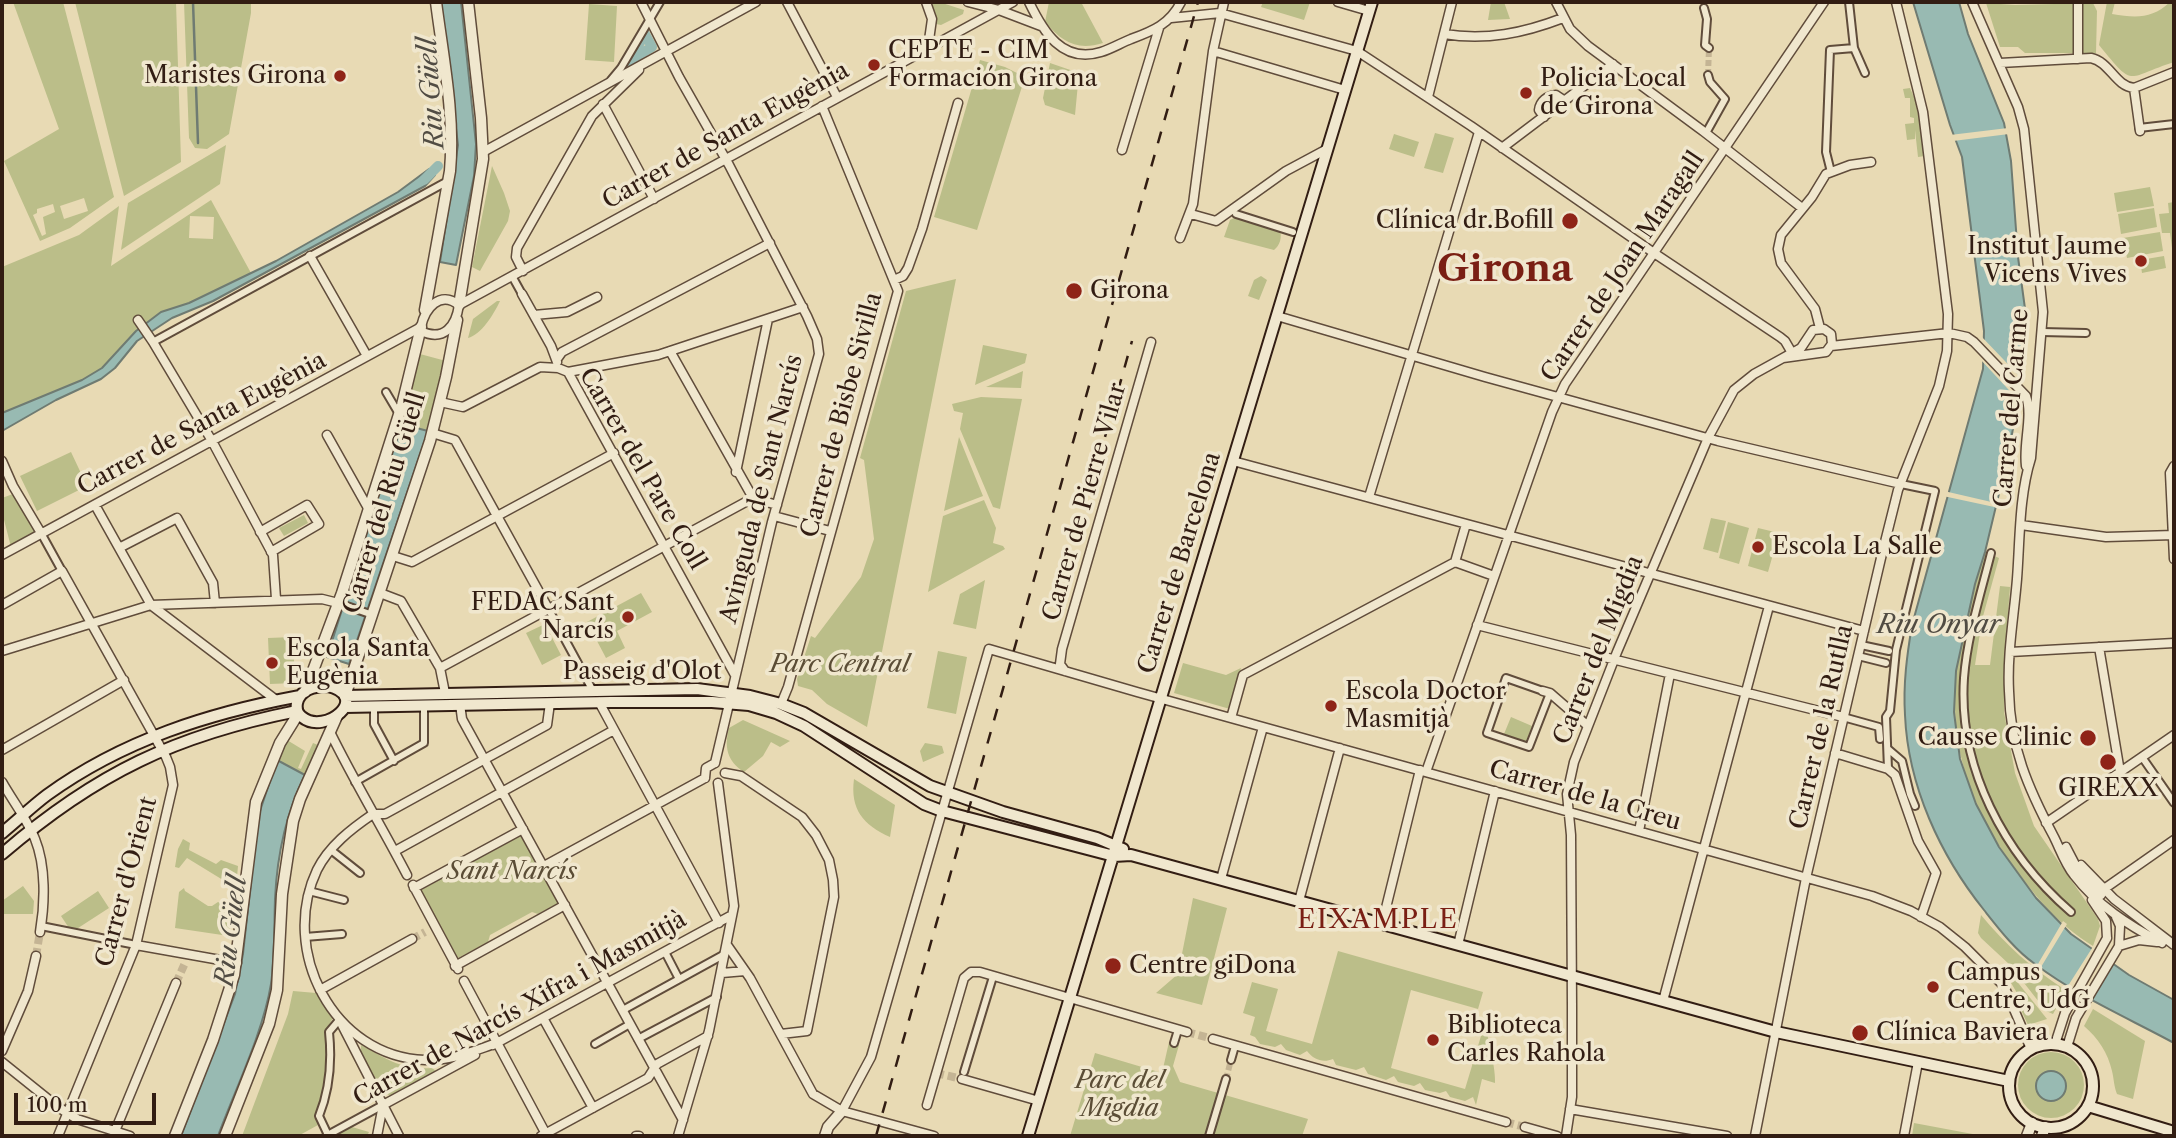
<!DOCTYPE html>
<meta charset="utf-8">
<style>
body{margin:0}
#map{position:relative;width:2176px;height:1138px;overflow:hidden;background:#e8dab4;font-family:"Libre Caslon Text",serif}
canvas{display:block}
.frame{position:absolute;inset:0;border:4px solid #321d13;pointer-events:none}
.scale{position:absolute;left:14px;top:1093px;width:142px;height:32px;box-sizing:border-box;border:4px solid #321d13;border-top:0;padding-left:9px;font-size:21px;line-height:24px;white-space:nowrap;color:#321d13;-webkit-text-stroke:5px #f0e7ce;paint-order:stroke}
</style>
<div id="map">
<canvas width="2176" height="1138"></canvas>
<div class="frame"></div>
<div class="scale">100 m</div>
</div>
<script>
const c = document.querySelector('canvas').getContext('2d');
c.lineJoin = 'round';
function fill(path, color) { c.fillStyle = color; c.fill(path, 'evenodd'); }
function strokePath(path, color, width, dash) { c.strokeStyle = color; c.lineWidth = width; c.lineCap = dash ? 'butt' : 'round'; c.setLineDash(dash || []); c.stroke(path); }
function write(font, color, halo, rows, align = 'center') {
  c.font = font + ' "Libre Caslon Text",serif'; c.lineWidth = 7; c.setLineDash([]); c.textBaseline = 'middle'; c.strokeStyle = halo; c.fillStyle = color; for (const [text, x, y, turn = 0] of rows) {
    c.save(); c.translate(x, y); c.rotate((+turn || 0) * Math.PI / 180); c.textAlign = isNaN(turn) ? turn : align; if (halo) c.strokeText(text, 0, 0); c.fillText(text, 0, 0); c.restore();
  }
}
fill(new Path2D(`
 M13 2H63L114 197 70 228 40 241 4 161 59 129ZM84 198 88 211 64 219 60 206ZM53 204 55 212 43 217 46 234 42 236 33 215 37 213V209Z
 M75 2H176L181 162 124 196Z
 M184 2H251V13L229 134 207 149 195 148 189 138Z
 M931 2H939L964 10 963 14 941 25 936 24Z
 M1049 2H1081L1103 43C1077 51 1062 42 1045 22Z
 M1263 2H1310L1304 20 1261 7Z
 M1491 2H1504L1510 19 1488 20Z
 M2107 2H2115L2112 14C2136 18 2152 19 2170 2H2174V62C2125 78 2135 89 2099 45Z
 M1986 3 2015 5 2093 3 2097 11 2096 53H2025L2018 47H2000Z
 M589 4 617 6 614 62 585 60Z
 M980 60 1005 67 1025 77 977 230 934 217Z
 M1050 63 1079 73 1075 115 1045 105 1043 98Z
 M1910 88 1918 106 1925 156 1918 157 1915 130V139L1907 140 1905 124 1914 123V118L1910 117V98H1905L1903 89Z
 M1435 133 1454 138 1443 173 1424 168Z
 M1394 134 1419 142 1414 157 1389 149Z
 M226 145 220 184 121 250 128 203Z
 M492 166 504 193 510 211 508 221 480 271 472 267Z
 M2150 187 2154 206 2117 212 2114 193Z
 M211 200 251 273 189 303 161 312 136 331 102 368 82 380 2 413V267L79 235 119 206 111 266ZM190 216 214 217 213 239 189 238Z
 M2174 202V248H2172L2170 233H2162L2159 214 2169 213 2168 203Z
 M2154 208 2157 227 2121 234 2118 214Z
 M1234 218 1280 230C1282 238 1280 245 1274 250L1224 237 1230 220Z
 M2160 232 2163 251 2127 258 2123 238Z
 M2164 256 2166 268 2142 273 2140 260Z
 M1261 276 1267 280 1259 300 1248 296 1254 280Z
 M956 279 867 727 827 704 812 690 798 686 797 679 811 636 815 638 861 577 874 539 864 460 860 458 906 291Z
 M497 301H500C494 314 481 335 468 338L473 319Z
 M983 345 1027 354 1025 363 975 385Z
 M420 354 446 361 428 431 401 424Z
 M1023 371 1021 388 986 387Z
 M981 397 1022 399 1000 509 993 507 960 429 963 413 954 411 952 404Z
 M959 437 983 496 944 511Z
 M71 452 87 486 37 511 20 476Z
 M13 494 37 534 11 547 2 512V498Z
 M984 500 996 528 993 543 1003 546 1005 549 928 592 943 516Z
 M304 515 308 523 284 536 279 528Z
 M1711 518 1726 521 1718 553 1703 549Z
 M1728 522 1749 528 1739 564 1719 558Z
 M1758 528 1779 533 1768 572 1748 566Z
 M1985 552 1999 558 1982 620 1975 665H1990L2000 586 2010 587 2004 668V712L2015 773 2034 826 2098 919 2100 926 2093 946C2059 925 2038 900 2014 867 1937 762 1944 670 1985 552Z
 M985 580 976 629 953 624 960 594Z
 M641 593 652 612 617 631 625 648 606 658 587 622Z
 M545 624 561 655 542 665 526 633Z
 M293 637 295 683 270 684 268 638Z
 M938 651 967 657 956 714 927 708Z
 M1183 663 1226 675 1241 668 1230 709 1174 693Z
 M1511 717 1532 726 1526 742 1504 734Z
 M743 720 790 741 780 747 771 742 763 756 744 772C727 761 724 747 729 728Z
 M287 740 305 751 298 768 301 769 313 743 318 745 305 775 277 760Z
 M925 743 942 746 944 753 923 762 920 751Z
 M854 779 895 805 890 837C863 825 850 809 854 779Z
 M521 835 558 903 538 914 532 912 490 935 488 942 458 958 421 890Z
 M183 839 190 843 189 850 216 864 221 860 238 866 236 888 187 858 179 868 175 867 178 849Z
 M23 886 34 901 33 914H2V901Z
 M184 888 185 891 208 906H212L218 902 231 908 229 936 175 928 179 892Z
 M98 891 109 908 75 930 69 928 61 916Z
 M1193 898 1227 908 1202 1005 1156 993 1178 974Z
 M1981 915C2006 945 2031 968 2064 989L2061 994 2063 996 2053 1014 2046 1011 2010 965 1981 938 1978 933Z
 M1338 951 1483 992 1478 1009 1411 990 1391 1068 1465 1089 1484 1026C1489 1036 1496 1072 1495 1083L1482 1079 1476 1105 1473 1097 1465 1101 1450 1097 1446 1091 1440 1093 1425 1090 1420 1083 1414 1086 1398 1082 1394 1076 1386 1080 1368 1074 1364 1067 1356 1070 1336 1065 1333 1059C1323 1063 1314 1060 1307 1051L1300 1055 1286 1050 1281 1044 1275 1047 1260 1044 1255 1037 1250 1035 1255 1017 1243 1013 1252 982 1278 989 1266 1031 1312 1044Z
 M2003 964 2047 1019 2028 1025 2016 999 2017 993 2001 966Z
 M293 991 316 993 333 1018C321 1038 328 1045 326 1067 325 1085 321 1101 314 1117L318 1125 298 1136H242L288 1014Z
 M2093 1009 2145 1041 2133 1099 2117 1094C2114 1087 2114 1079 2112 1071 2108 1053 2098 1038 2084 1026Z
 M1169 1042 1179 1045 1173 1066 1180 1082 1308 1119 1302 1136H1070L1095 1053 1162 1073Z
 M361 1045C387 1059 401 1070 432 1068L437 1072 391 1096 381 1091 361 1053Z
 M2018 1085a33 33 0 1 1 66 0a33 33 0 1 1-66 0Z
 M1914 1123 1978 1135V1136H1912Z
 M352 1127 369 1132 367 1136H335Z`), '#bbbe89');
const water = new Path2D(`
 M441 2H461L476 144 474 176 456 265 440 262 458 145Z
 M1913 2H1959L1968 34 2004 123 2011 161 2018 257 2026 316 2024 368 2008 456 1985 552 1975 584 1956 671 1954 712 1960 759 1976 804 1999 847 2036 898 2071 934 2129 975 2174 1000V1043C2128 1018 2077 996 2035 964 2015 950 1999 929 1984 910 1940 855 1908 786 1905 715 1903 684 1907 655 1912 625L1983 369 1984 331 1962 157 1950 125Z
 M429 169 435 175 425 186 213 301 172 318 137 341 115 368 101 379 56 400 2 431V413L82 380 102 368 136 331 161 312 189 303 276 261 398 192Z
 M401 424 428 431 349 664 327 657Z
 M277 760 305 775C286 813 277 856 275 899 274 928 275 956 271 984 263 1033 235 1090 218 1136H181L235 994 243 954 258 817Z
 M2036 1086a15 15 0 1 1 30 0a15 15 0 1 1-30 0Z`);
fill(water, '#98bab2');
strokePath(water, '#6f7b72', 2);
fill(new Path2D(`
 M2008 128 2009 134 1953 141 1950 135Z
 M1981 336 2025 382 2021 403 1980 359Z
 M1944 491 2000 504 1999 508 1943 496Z
 M2063 921 2067 924 2038 972 2035 969Z
 M2094 945 2114 960 2089 1001 2066 989Z`), '#e8dab4');
strokePath(new Path2D(`
 M193 2 198 143`), '#6f7b72', 2.5);
strokePath(new Path2D(`
 M645 34 652 47 629 61Z
 M424 180 438 166`), '#98bab2', 10);
strokePath(new Path2D(`
 M1708 75 1709 48
 M1226 1079 1231 1060`), '#c4b494', 6, [6, 3]);
strokePath(new Path2D(`
 M412 939 425 932
 M36 956 40 932
 M176 983 185 963
 M1187 1032 1213 1039
 M936 1073 962 1079
 M1506 1122 1525 1127`), '#c4b494', 8, [8, 4]);
const pedestrian = new Path2D(`
 M1849 2 1854 48 1865 73
 M1704 8 1707 19 1705 45 1709 48
 M611 80 621 68 660 2
 M2139 128 2174 124
 M1706 133 1725 99 1710 82 1708 75
 M1831 172 1826 152 1830 50 1854 48
 M1236 214 1293 232
 M512 276 522 294
 M2042 332 2086 333
 M153 342 448 181
 M386 392 399 414
 M41 533 62 571
 M1991 553C1981 593 1967 637 1964 678 1958 768 2004 854 2071 912
 M338 603 370 614
 M549 610 593 691
 M1861 645 1889 651
 M1858 656 1886 663
 M1543 691 1506 678 1487 733 1529 747 1550 693
 M374 705V724L394 761
 M1843 717 1879 727 1880 739
 M1888 749 1902 761 1910 794 1915 806
 M2142 757 2174 803
 M1888 769 1886 717 1890 711 1896 650 1935 491 1901 484
 M355 782 424 743V705
 M331 850 360 873
 M309 891 344 900
 M41 926 136 945
 M305 937 342 934
 M665 952 679 979
 M623 1010 725 954
 M638 1039 717 997
 M1174 1043 1178 1030
 M595 1044 630 1024
 M1231 1060 1235 1046
 M964 1072 992 980
 M328 1135 319 1116C330 1089 332 1061 329 1032L340 1019
 M326 1136 383 1105
 M1209 1136 1226 1079`);
const minor = new Path2D(`
 M641 2 679 77 729 165 807 316 817 339 819 354 772 522 715 763
 M787 2 837 97
 M926 2 932 19 928 47
 M968 2 999 10 1041 26
 M1029 2C1043 31 1062 64 1101 52 1111 49 1121 43 1131 39 1153 31 1170 24 1181 2
 M1338 2 1369 11
 M1556 2 1570 29 1588 46 1703 131 1802 208
 M1972 2 2018 107 2024 129 2043 312 2031 458C2019 496 2020 540 2017 579 2014 616 2007 654 2009 691 2010 747 2028 788 2054 837 2060 849 2065 864 2074 875 2097 905 2128 925 2162 943
 M1171 18 1220 13 1357 51 1471 126 1654 253 1780 337 1785 341 1792 353
 M1444 34C1486 41 1524 33 1563 18
 M1213 51 1345 90
 M2078 59V2
 M2000 63 2091 58C2110 62 2115 86 2134 88L2174 72
 M2134 88 2140 131
 M1428 97 1452 2
 M603 104 654 199
 M1544 117 1539 110C1540 101 1547 96 1556 95L1565 101
 M1502 148 1613 64
 M1122 150 1159 28
 M483 152 756 2
 M1191 214 1216 221 1286 171 1327 149
 M1180 238 1193 204 1213 51 1224 2
 M310 256 367 356
 M523 271 516 257 517 248 592 116 639 70
 M894 280 903 276 908 268 922 229 958 103
 M522 294 551 346 557 362
 M459 305 1013 2
 M534 315 567 312 597 297
 M1277 316 1485 377 1718 441 1901 484
 M138 320 153 342 212 441 273 555 276 599
 M1820 328 1815 309 1781 263 1778 249 1781 235 1812 197 1826 174 1850 165 1871 162
 M421 331C444 342 456 326 459 305
 M1831 346 1949 333 1967 337 1974 342 2026 396C2033 417 2023 443 2026 466
 M670 351 753 498
 M557 359 562 352 770 243
 M568 372 658 355 803 307
 M440 402 463 407 540 367 558 368 568 372 735 675
 M432 433 455 440 549 610
 M327 435 368 508
 M2 461 13 486 41 533
 M1233 461 1864 631
 M2174 466 2170 473 2174 559
 M736 472 768 319
 M1369 497 1479 132
 M95 505 151 605 276 700
 M774 516 830 531
 M2021 525 2106 537 2174 535
 M260 532 307 505 319 524 271 552
 M119 548 177 518 213 583 215 603
 M2 555 421 327C425 308 440 290 459 305
 M393 556 412 562 614 453
 M1455 562 1494 576
 M1455 562 1466 524
 M380 593 401 601 440 668 445 693
 M2 605 62 571 166 757 170 767 173 785 136 945 58 1136
 M1477 625 1843 717
 M2099 647 2120 772
 M2 651 151 605 322 599 338 603
 M2010 652 2174 643
 M440 668 753 498 777 505
 M1065 671 1060 664 1062 649 1151 342
 M1543 691 1550 693 1588 726
 M599 702 719 923
 M460 704 462 719 683 1120
 M781 704 788 687 898 291 822 106
 M1231 718 1243 675 1455 562
 M330 732C354 781 382 827 407 875
 M2 750 124 680
 M1835 753 1888 769 1895 775 1918 841 1936 873 1921 917
 M1426 772 1552 412 1565 384 1824 2
 M725 773 741 776 802 817 816 835 829 860 833 880 834 897 807 1031 781 1034
 M705 778 706 768 715 763
 M2 782C12 800 27 819 35 839 46 866 45 904 40 932
 M373 814C351 829 329 846 317 870 279 950 333 1057 425 1060 451 1061 473 1051 497 1043
 M373 814H385L547 725 550 703
 M2046 823 2174 735
 M1639 831 1670 674
 M2066 847 2078 870 2101 895
 M395 851 614 730
 M2081 865 2114 899 2174 945
 M544 866 705 778
 M1221 879 1263 727
 M413 885 458 969
 M414 888 523 829
 M2104 889 2174 840
 M2092 900 2106 921 2107 938
 M1299 901 1340 748
 M1382 924 1420 770
 M136 945 237 963
 M727 945 750 978 813 1094 842 1111 934 1136
 M1458 945 1495 791
 M2119 946 2139 940 2157 942
 M455 966 565 905
 M722 973 745 971
 M464 981 547 1136
 M320 990 412 939
 M1663 1001 1769 606
 M543 1018 593 1108
 M342 1025 399 1136
 M1213 1039 1506 1122
 M2055 1044 2065 1013 2107 938
 M493 1045 732 915
 M2067 1047 2076 1018 2119 946 2120 926 2116 917
 M2 1051 28 991 36 956
 M2 1062 58 1107 77 1119 130 1136
 M962 1079 1039 1101
 M383 1105 475 1055
 M927 1105 964 978 971 972H980L1187 1032
 M1570 1109 1727 1136
 M842 1111 871 1057 989 649 1137 692 1872 896 1911 911 1940 927 1965 947 2004 986 2031 1049
 M1525 1127 1557 1136
 M113 1136 176 983
 M377 1136 383 1105
 M541 1136 648 1078 657 1064 708 1036
 M636 1136H639
 M678 1136 709 1031 734 906 718 783
 M1566 1136 1572 1097V1007L1571 835 1567 794 1574 762 1617 652 1708 438 1734 390 1754 374 1801 348 1813 330 1824 329 1831 334 1832 344 1826 352 1783 358
 M1755 1136 1806 878 1881 558 1898 490 1939 386 1947 351 1948 314 1923 112 1896 2
 M1904 1136 1918 1062`);
const tertiary = new Path2D(`
 M459 305 483 159 481 118 468 2
 M425 310 450 171C455 115 443 57 436 2
 M305 692 342 593 402 405 421 327
 M345 696 430 441 446 377 457 320
 M175 1136 213 1040 234 975 256 802 280 743 298 714
 M225 1136 269 1024 277 990 282 894 293 821 300 799 337 716
 M825 1136 828 1127 842 1111
 M2027 1136 2032 1123
 M2042 1136 2045 1127`);
const secondary = new Path2D(`
 M328 686C372 697 325 736 302 717 297 714 296 709 297 703 300 689 316 686 328 686Z
 M345 696 697 689 750 696 781 704 804 713 930 786 1003 812 1097 838 1123 849
 M345 707 611 702H712L749 705 776 713 804 726 924 804 942 811 1114 856 1131 855 1776 1032 2009 1081
 M2 833C17 821 31 807 47 795 123 740 209 713 300 696
 M2 854C96 773 176 735 297 711
 M2009 1086a42 42 0 1 1 84 0a42 42 0 1 1-84 0Z
 M2088 1106 2174 1132
 M1028 1136 1372 2`);
strokePath(pedestrian, '#604c3b', 10);
strokePath(minor, '#604c3b', 11);
strokePath(tertiary, '#604c3b', 13);
strokePath(secondary, '#321d13', 14);
strokePath(pedestrian, '#f0e7ce', 6);
strokePath(minor, '#f0e7ce', 8);
strokePath(tertiary, '#f0e7ce', 10);
strokePath(secondary, '#f0e7ce', 10);
strokePath(new Path2D(`
 M1092 483 1132 341
 M876 1136 1198 2`), '#321d13', 2.5, [12, 12]);
for (const [x, y, r, color] of [
 [874,65,7,"#8f2418"],
 [340,76,7,"#8f2418"],
 [1526,93,7,"#8f2418"],
 [1570,221,9,"#8f2418"],
 [2141,261,7,"#8f2418"],
 [1074,291,9,"#8f2418"],
 [1758,547,7,"#8f2418"],
 [628,617,7,"#8f2418"],
 [272,663,7,"#8f2418"],
 [1331,706,7,"#8f2418"],
 [2088,738,9,"#8f2418"],
 [2108,762,9,"#8f2418"],
 [1113,966,9,"#8f2418"],
 [1933,987,7,"#8f2418"],
 [1860,1033,9,"#8f2418"],
 [1433,1040,7,"#8f2418"]
]) { const dot = new Path2D(); dot.arc(x, y, r, 0, 2 * Math.PI); c.fillStyle = color; c.fill(dot); strokePath(dot, '#f0e7ce', 2.5); }
write('24px', '#321d13', '#f0e7ce', [
 ["CEPTE - CIM",888,51],
 ["Formación Girona",888,79],
 ["Maristes Girona",326,76,"right"],
 ["Policia Local",1540,79],
 ["de Girona",1540,107],
 ["Clínica dr.Bofill",1554,221,"right"],
 ["Institut Jaume",2127,247,"right"],
 ["Vicens Vives",2127,275,"right"],
 ["Girona",1090,291],
 ["Escola La Salle",1772,547],
 ["FEDAC Sant",614,603,"right"],
 ["Narcís",614,631,"right"],
 ["Escola Santa",286,649],
 ["Eugènia",286,677],
 ["Escola Doctor",1345,692],
 ["Masmitjà",1345,720],
 ["Causse Clinic",2072,738,"right"],
 ["GIREXX",2108,789,"center"],
 ["Centre giDona",1129,966],
 ["Campus",1947,973],
 ["Centre, UdG",1947,1001],
 ["Biblioteca",1447,1026],
 ["Carles Rahola",1447,1054],
 ["Clínica Baviera",1876,1033]
], 'left');
write('24px', '#321d13', '#f0e7ce', [
 ["Carrer de Santa Eugènia",726,136,-29],
 ["Carrer de Joan Maragall",1623,267,-56],
 ["Carrer del Carme",2012,408,-85],
 ["Carrer de Bisbe Sivilla",842,415,-75],
 ["Carrer de Santa Eugènia",202,424,-28],
 ["Carrer del Pare Coll",642,469,60],
 ["Avinguda de Sant Narcís",762,489,-76],
 ["Carrer de Pierre Vilar",1085,502,-74],
 ["Carrer del Riu Güell",385,503,-73],
 ["Carrer de Barcelona",1180,563,-73],
 ["Carrer del Migdia",1599,650,-68],
 ["Passeig d'Olot",642,672],
 ["Carrer de la Rutlla",1822,727,-77],
 ["Carrer de la Creu",1585,796,16],
 ["Carrer d'Orient",127,882,-75],
 ["Carrer de Narcís Xifra i Masmitjà",520,1009,-29]
]);
write('italic 24px', '#5b4d36', '#f0e7ce', [
 ["Parc Central",840,665],
 ["Sant Narcís",512,872],
 ["Parc del",1120,1081],
 ["Migdia",1120,1109]
]);
write('italic 26px', '#514c43', '#f0e7ce', [
 ["Riu Güell",432,93,-94],
 ["Riu Onyar",1939,625],
 ["Riu Güell",232,931,-83]
]);
c.letterSpacing = '2px';
write('26px', '#7a1f14', '#f0e7ce', [
 ["EIXAMPLE",1378,920]
]);
c.letterSpacing = '0px';
write('bold 38px', '#7a1f14', '#f0e7ce', [
 ["Girona",1505,270]
]);
</script>
